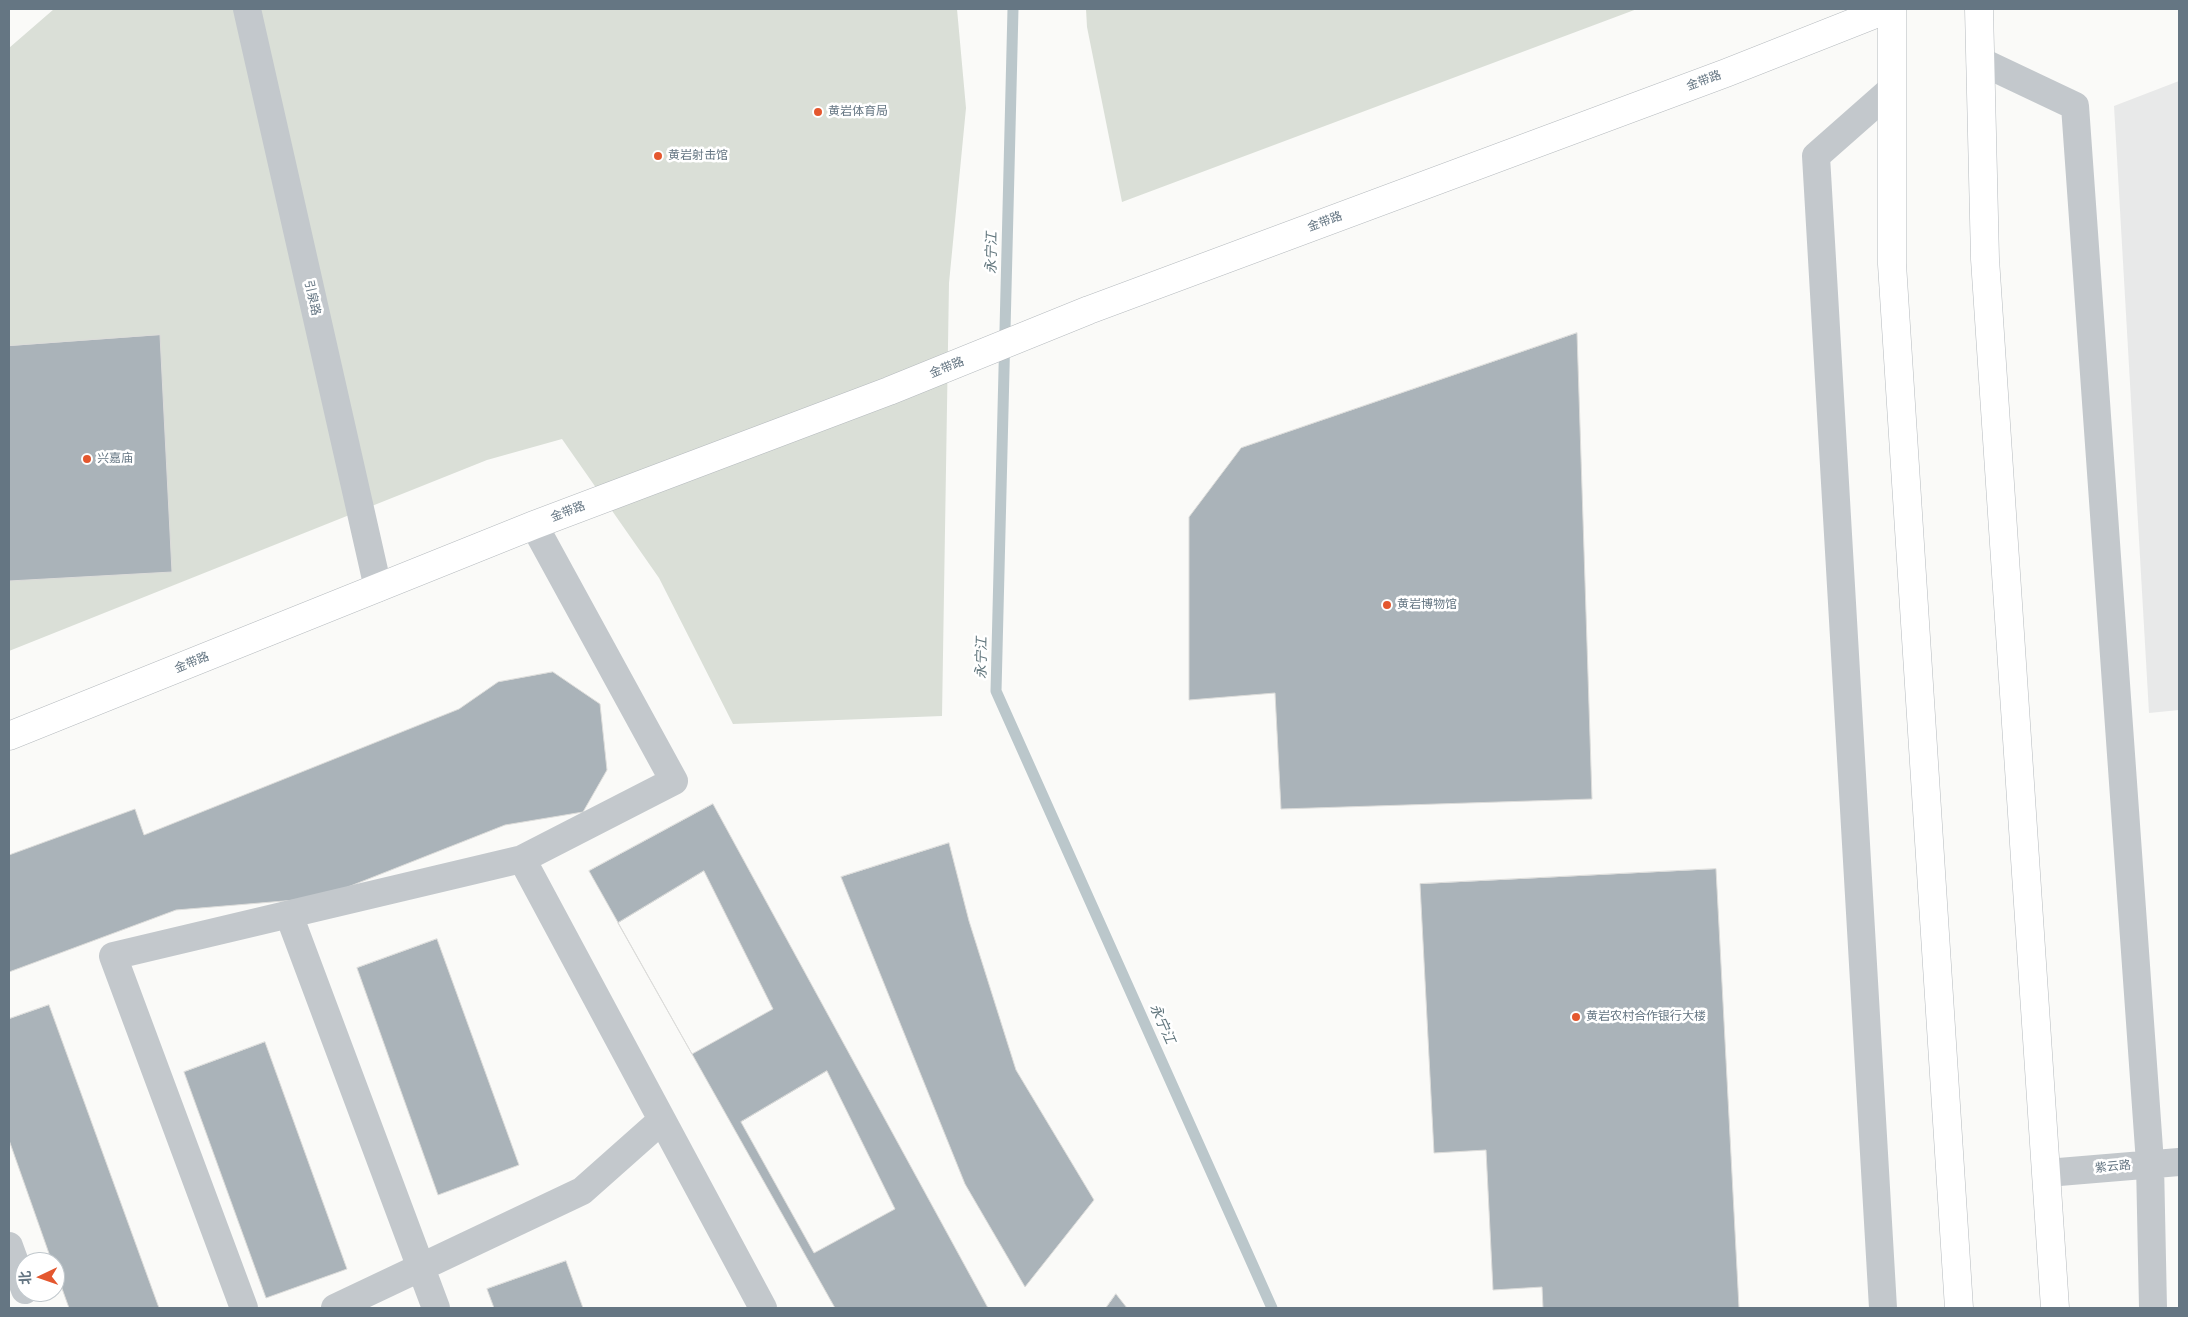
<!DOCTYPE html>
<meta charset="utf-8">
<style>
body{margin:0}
#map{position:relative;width:2188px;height:1317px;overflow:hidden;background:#fafaf8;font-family:"Fira Sans","Noto Sans SC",sans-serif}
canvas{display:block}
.frame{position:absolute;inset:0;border:10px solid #657683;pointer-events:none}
.north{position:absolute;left:15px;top:1252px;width:50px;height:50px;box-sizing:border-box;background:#fff;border:1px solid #c1c8cd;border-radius:50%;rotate:267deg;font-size:14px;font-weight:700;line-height:20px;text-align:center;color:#657683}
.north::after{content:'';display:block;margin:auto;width:18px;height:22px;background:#e4572e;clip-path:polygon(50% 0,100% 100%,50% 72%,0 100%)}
</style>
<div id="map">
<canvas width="2188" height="1317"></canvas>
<div class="frame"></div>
<div class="north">北</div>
</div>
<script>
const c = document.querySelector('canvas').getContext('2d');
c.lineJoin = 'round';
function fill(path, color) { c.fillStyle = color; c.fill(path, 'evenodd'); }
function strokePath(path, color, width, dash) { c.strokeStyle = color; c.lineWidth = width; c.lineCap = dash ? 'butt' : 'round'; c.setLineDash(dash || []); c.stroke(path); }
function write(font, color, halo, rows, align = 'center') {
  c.font = font + ' "Fira Sans","Noto Sans SC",sans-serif'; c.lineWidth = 5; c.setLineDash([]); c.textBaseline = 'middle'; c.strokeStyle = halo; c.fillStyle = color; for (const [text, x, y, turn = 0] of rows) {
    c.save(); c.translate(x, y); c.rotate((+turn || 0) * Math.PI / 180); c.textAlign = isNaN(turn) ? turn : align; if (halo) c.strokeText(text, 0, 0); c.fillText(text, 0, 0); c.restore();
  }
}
fill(new Path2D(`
 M2179 81V710L2149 713 2114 106Z`), '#e8e9e9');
fill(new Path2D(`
 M54 9H957L966 108 949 283 942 716 733 724 659 578 562 439 487 460 9 651V48Z
 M1086 9H1637L1122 202 1087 27Z`), '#dadfd7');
strokePath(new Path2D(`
 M1013 9 996 691 1272 1308`), '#bbc7cb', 11);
const building = new Path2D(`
 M1577 333 1592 799 1281 809 1275 693 1189 700V517L1241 448Z
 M160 335 172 572 9 581V346Z
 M553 672 600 704 607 770 583 812 505 825 320 898 176 910 9 972V855L135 809 144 835 459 709 498 682Z
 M713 804 988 1308H835L589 871Z
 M949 843 969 921 1016 1070 1094 1200 1025 1287 965 1184 841 877Z
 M1716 869 1739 1308H1543L1542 1287 1493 1290 1486 1150 1434 1153 1420 884Z
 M704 871 773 1009 692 1054 618 923Z
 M437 939 519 1165 438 1195 357 968Z
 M49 1005 159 1308H69L55 1269V1262H52L9 1140V1019Z
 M265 1042 347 1269 266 1298 184 1072Z
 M827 1071 895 1209 814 1253 741 1122Z
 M566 1261 583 1308H494L487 1289Z
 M1116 1294 1127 1308H1106Z`);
fill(building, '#aab3b9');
strokePath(building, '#dcdcda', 1);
const major = new Path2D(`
 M9 736 534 525 889 391 1089 310 1726 73 1888 9`);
const highway = new Path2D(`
 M1892 9V264L1959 1308
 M1979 9 1985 259 2055 1308`);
strokePath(major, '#b5babe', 29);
strokePath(highway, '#b4b9bd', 29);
strokePath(new Path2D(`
 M247 9 378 588
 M1980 61 2075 106 2150 1163 2153 1308
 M522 859 763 1308
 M289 915 436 1308
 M2047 1173 2179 1162
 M9 1246 25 1290
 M244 1308 113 956 522 859 674 781 534 525
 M335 1308 582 1191 662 1120
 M1883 1308 1816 156 1892 89`), '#c3c8cc', 28);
strokePath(major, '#fff', 28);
strokePath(highway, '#fff', 28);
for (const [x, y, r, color] of [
 [818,112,5,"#e4572e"],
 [658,156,5,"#e4572e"],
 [87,459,5,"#e4572e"],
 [1387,605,5,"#e4572e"],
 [1576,1017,5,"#e4572e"]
]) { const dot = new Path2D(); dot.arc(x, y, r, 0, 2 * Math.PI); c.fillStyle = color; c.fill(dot); strokePath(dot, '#fff', 2); }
write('12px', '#657683', '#fff', [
 ["金带路",1704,81,-20],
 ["金带路",1325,222,-20],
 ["引泉路",312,298,77],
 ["金带路",947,368,-22],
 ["金带路",568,512,-21],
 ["金带路",192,663,-22],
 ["紫云路",2113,1167,-5]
]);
write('12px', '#657683', '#fff', [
 ["黄岩体育局",828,112],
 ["黄岩射击馆",668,156],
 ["兴嘉庙",97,459],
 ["黄岩博物馆",1397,605],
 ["黄岩农村合作银行大楼",1586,1017]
], 'left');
write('italic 14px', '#60757c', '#fff', [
 ["永宁江",992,253,-89],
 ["永宁江",982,658,-89],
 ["永宁江",1162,1024,66]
]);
</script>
